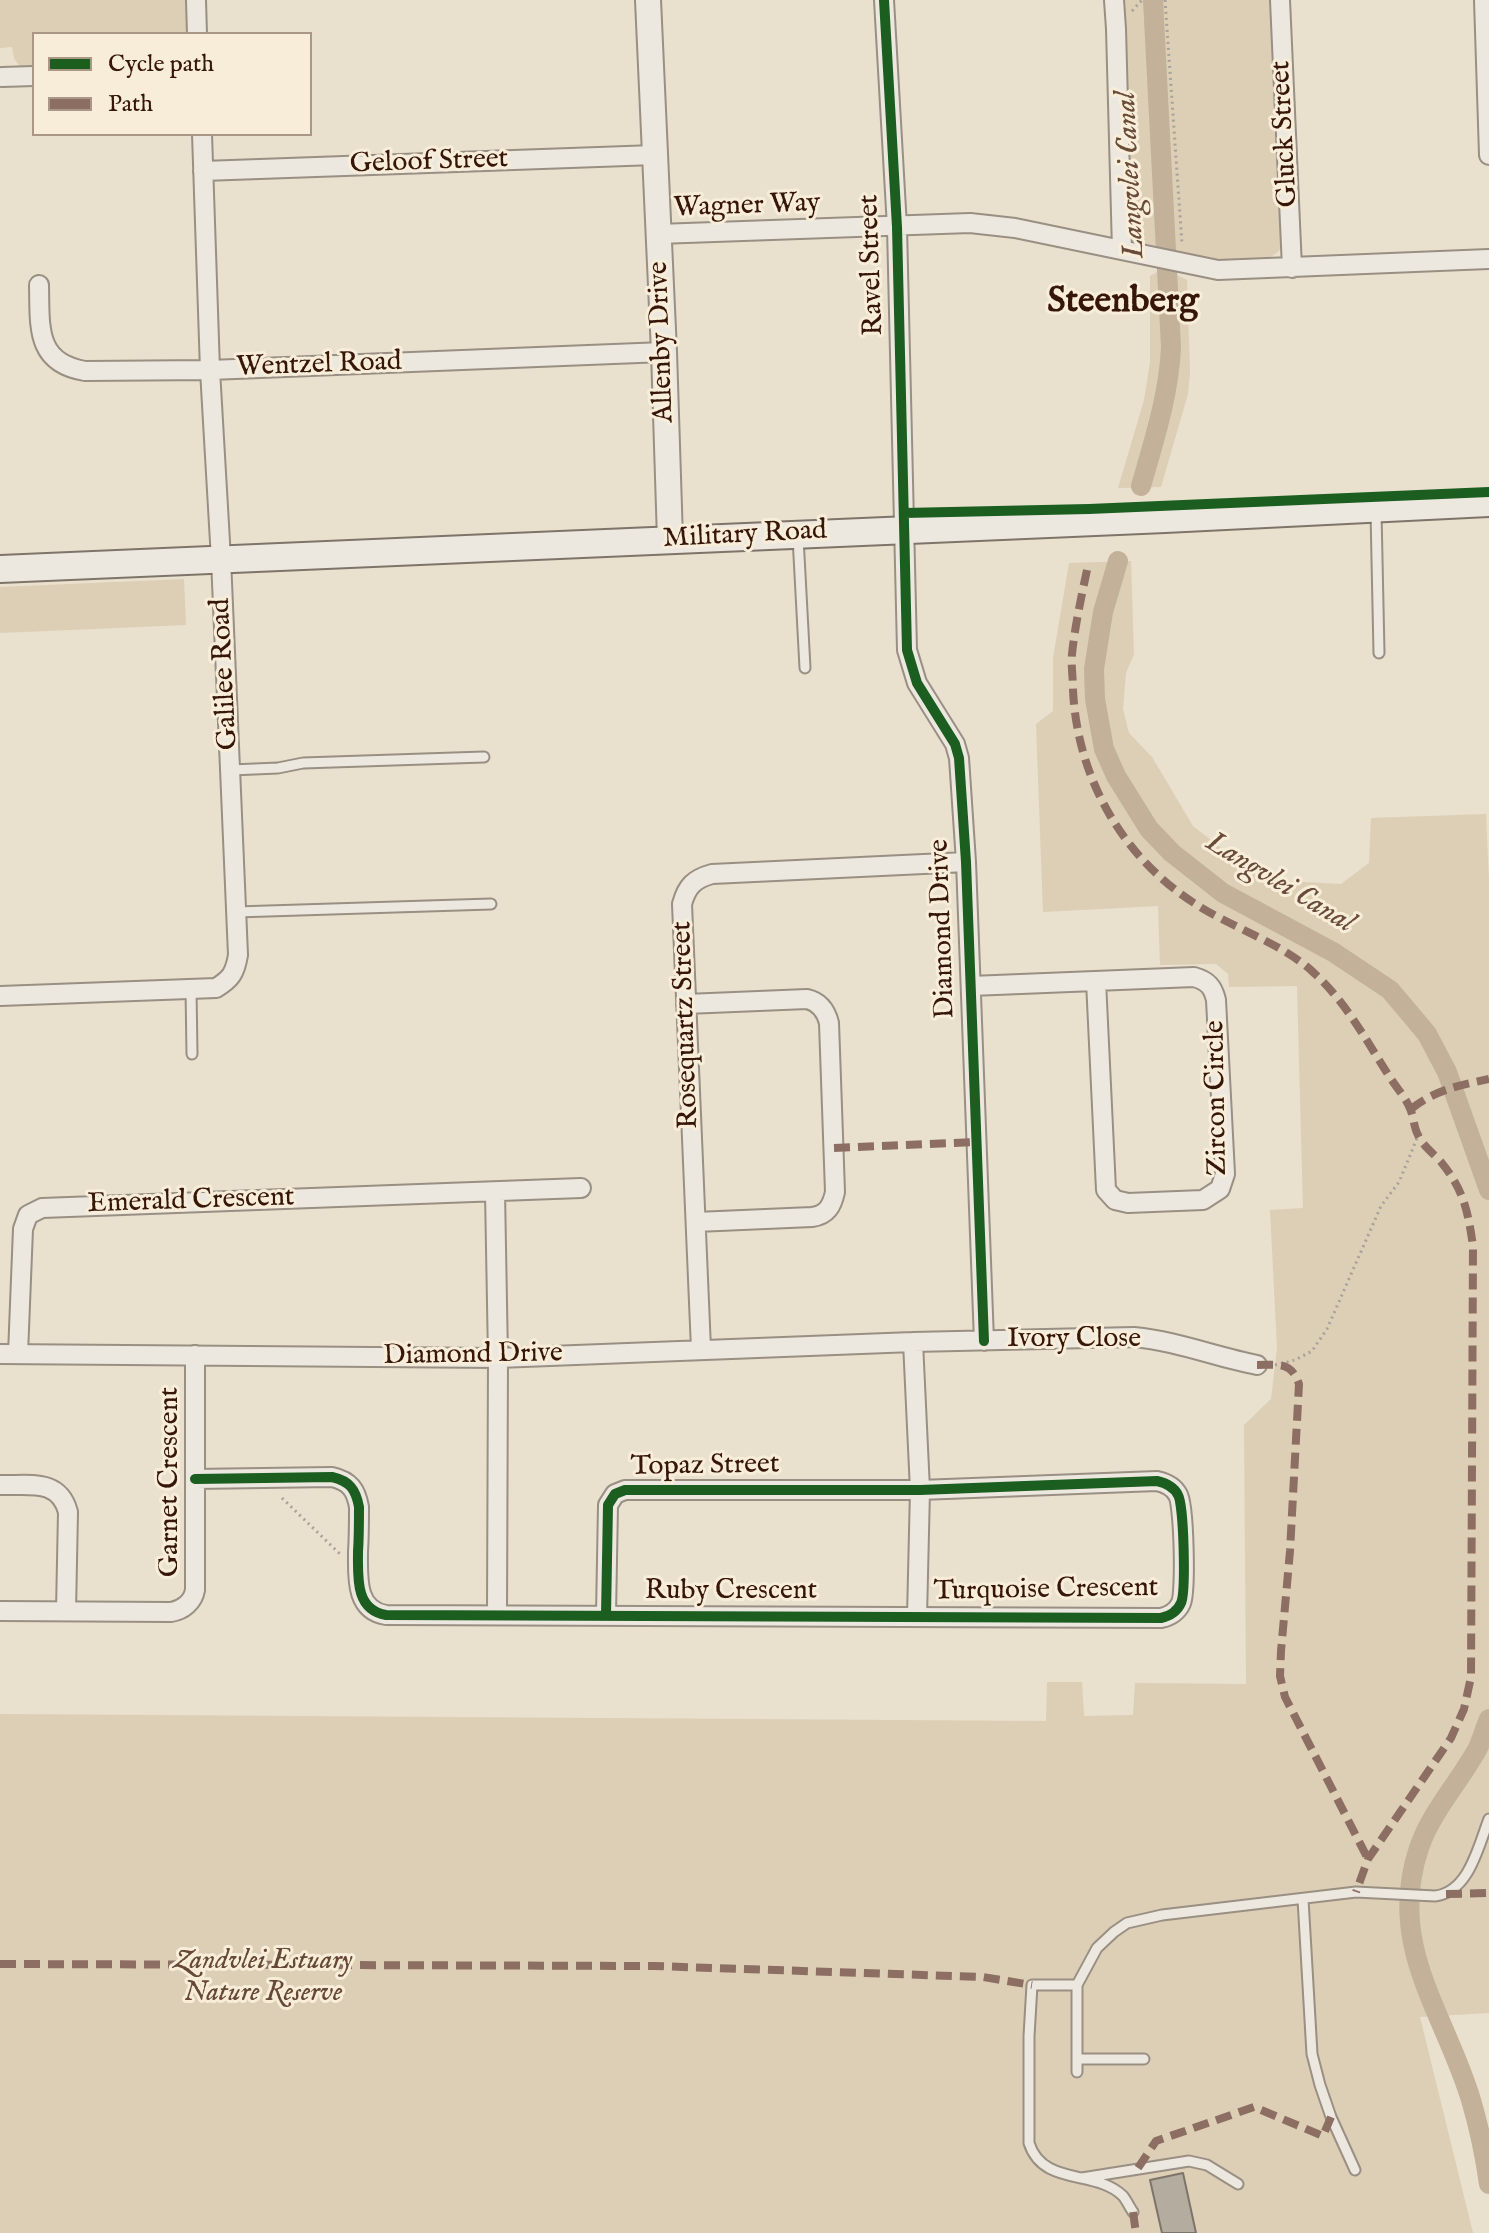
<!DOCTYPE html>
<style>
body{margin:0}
#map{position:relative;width:1489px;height:2233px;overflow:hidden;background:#e9e0ce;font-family:"IM FELL English",serif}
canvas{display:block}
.legend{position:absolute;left:32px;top:32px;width:280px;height:104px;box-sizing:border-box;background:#f8edd8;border:2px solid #aa9785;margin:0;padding:10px 14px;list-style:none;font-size:24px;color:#361608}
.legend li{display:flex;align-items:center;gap:16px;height:40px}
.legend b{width:40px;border:2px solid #aa9785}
</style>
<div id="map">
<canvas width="1489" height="2233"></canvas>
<ul class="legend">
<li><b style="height:10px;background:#1b5e20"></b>Cycle path</li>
<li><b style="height:10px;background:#8d6e63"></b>Path</li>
</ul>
</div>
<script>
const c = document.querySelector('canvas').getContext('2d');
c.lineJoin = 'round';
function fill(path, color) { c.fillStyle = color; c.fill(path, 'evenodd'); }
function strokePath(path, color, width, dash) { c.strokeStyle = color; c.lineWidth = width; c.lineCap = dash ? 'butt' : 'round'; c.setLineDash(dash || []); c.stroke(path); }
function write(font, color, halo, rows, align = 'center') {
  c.font = font + ' "IM FELL English",serif'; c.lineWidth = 6; c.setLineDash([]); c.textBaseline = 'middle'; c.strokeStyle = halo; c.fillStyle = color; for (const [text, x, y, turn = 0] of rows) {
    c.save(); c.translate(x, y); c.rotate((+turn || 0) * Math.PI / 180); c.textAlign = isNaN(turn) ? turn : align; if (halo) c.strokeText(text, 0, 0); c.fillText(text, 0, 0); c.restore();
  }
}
fill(new Path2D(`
 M0 0H186L188 34H34V69L19 66 14 58 12 47 0 48Z
 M1119 0H1273L1283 243 1279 251 1268 259 1223 262 1143 246 1135 237 1130 235Z
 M1159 271 1175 274 1187 280 1190 371 1188 394 1161 487 1118 488 1144 400 1150 362V276Z
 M1131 561 1134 654 1126 673 1123 709 1129 733 1152 757 1193 826 1239 862 1286 881 1341 884 1369 863 1371 818 1486 814 1489 881V2013L1420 2017 1473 2233H0V1714L1046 1721 1047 1682H1082L1084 1716 1133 1715 1135 1683 1246 1684 1244 1425 1271 1399 1277 1348 1270 1210 1303 1208 1297 986 1229 987 1228 974 1216 964 1160 965 1158 906 1043 912 1036 724 1053 711V658L1069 563Z
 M184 579 186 625 0 633V587Z`), '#ddceb6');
strokePath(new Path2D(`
 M1141 486C1154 440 1169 395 1171 347L1153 0
 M1118 561 1103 612 1094 669 1095 699 1104 749 1116 776 1149 829 1172 853 1223 893 1333 952 1390 990 1427 1034 1447 1072 1489 1190
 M1489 1719C1485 1728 1482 1739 1478 1748 1460 1781 1431 1812 1419 1848 1386 1946 1445 2013 1471 2100 1479 2127 1485 2156 1489 2184`), '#c3b19a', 20);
const building = new Path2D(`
 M1183 2173 1196 2233H1162L1150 2180Z`);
fill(building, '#b4ac9f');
strokePath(building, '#7e7469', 2);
const service = new Path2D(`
 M1376 512 1379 653
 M798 537 805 668
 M231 770 278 768 303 763 484 757
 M236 912 491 904
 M191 989 192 1054
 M1303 1899 1312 2054 1320 2085 1331 2117 1355 2170
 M1077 1985H1032L1029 2036V2143C1043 2187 1096 2169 1123 2196 1127 2201 1130 2208 1133 2212
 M1077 2059H1144
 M1077 2072V1985L1097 1948 1114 1932 1127 1923 1162 1915 1356 1892 1435 1896C1469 1892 1478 1847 1489 1819
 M1082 2178 1189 2161 1207 2165 1238 2184`);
const minor = new Path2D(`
 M196 0 197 34
 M884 0 897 227 907 650 917 683 955 744 959 758 966 862 984 1341
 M1114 0 1116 29 1122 250
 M1280 0 1292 268
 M1484 0 1489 155
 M2 77 34 76
 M203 171 655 155
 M658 234 970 223 1015 228 1218 270 1489 259
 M39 285C40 326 35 363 85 371L210 370 664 352
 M971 986 1194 977C1208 981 1213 987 1216 1000L1225 1174 1220 1189 1203 1200 1128 1203 1115 1200 1106 1190 1096 981
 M0 996 216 988C231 979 235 973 238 955L221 559 210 370 202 134
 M686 1004 807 999C820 1002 826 1011 829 1023L835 1192C832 1206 827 1215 812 1217L696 1222
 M495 1192 498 1358 497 1614
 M913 1342 920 1490 917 1617
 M701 1349 682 904C687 886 694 879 712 874L966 862
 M0 1354 498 1358 913 1342 1134 1337C1176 1341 1216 1357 1257 1365
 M18 1354 23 1229 28 1215 42 1208 581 1188
 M195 1479 332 1477C350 1481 356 1490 359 1507 359 1522 359 1537 358 1552 358 1577 355 1610 386 1615L1161 1618C1170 1616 1177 1612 1181 1603 1186 1592 1184 1505 1178 1495 1174 1487 1166 1483 1157 1481L920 1490H625L615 1494 608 1505 606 1615
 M0 1485C29 1486 59 1478 68 1512L66 1611
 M0 1611 171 1612C183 1610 193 1602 195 1590V1355`);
const tertiary = new Path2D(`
 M648 0 664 352 670 539`);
const secondary = new Path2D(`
 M0 569 1165 519 1489 503`);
strokePath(service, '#998f83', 13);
strokePath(minor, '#998f83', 22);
strokePath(tertiary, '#998f83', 28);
strokePath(secondary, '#7e7469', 30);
strokePath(new Path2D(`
 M1165 0 1182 244
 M1132 11 1142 0
 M1275 1365 1295 1360 1312 1351 1327 1329 1381 1206 1399 1182 1418 1136
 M282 1498 340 1554`), '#a9a29a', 3, [2, 4]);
strokePath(service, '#ede8df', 9);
strokePath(minor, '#ede8df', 18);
strokePath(tertiary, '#ede8df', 24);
strokePath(secondary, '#ede8df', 26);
strokePath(new Path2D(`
 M1087 570C1081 598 1075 626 1072 654 1071 666 1073 678 1073 690 1077 776 1121 856 1194 903 1230 927 1284 944 1314 973 1346 1002 1366 1040 1389 1076 1396 1087 1407 1099 1411 1111 1414 1119 1414 1128 1418 1135 1422 1145 1434 1154 1441 1162 1464 1190 1468 1212 1473 1246L1471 1677 1464 1709 1451 1738 1368 1859 1356 1892
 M1411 1109C1437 1089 1458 1086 1489 1079
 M834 1148 976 1142
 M1257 1365C1278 1365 1291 1361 1299 1384L1290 1551 1281 1651 1280 1676 1285 1697 1368 1859
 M1446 1894 1489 1893
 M0 1964 654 1966 983 1977 1032 1985
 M1138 2168 1156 2141 1254 2107 1323 2136 1331 2117
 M1133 2212 1136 2233`), '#8d6e63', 8, [16, 8]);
strokePath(new Path2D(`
 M884 0 897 227 907 650 917 683 955 744 959 758 966 862 984 1341
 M904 513 1089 509 1489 492
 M195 1479 332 1477C350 1481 356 1490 359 1507 359 1522 359 1537 358 1552 358 1577 355 1610 386 1615L1161 1618C1170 1616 1177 1612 1181 1603 1186 1592 1184 1505 1178 1495 1174 1487 1166 1483 1157 1481L920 1490H625L615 1494 608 1505 606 1615`), '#1b5e20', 10);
write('28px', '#361608', '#f8edd8', [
 ["Gluck Street",1286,134,-93],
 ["Geloof Street",429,163,-2],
 ["Wagner Way",747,207,-2],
 ["Ravel Street",873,265,-92],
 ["Allenby Drive",663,342,-92],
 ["Wentzel Road",319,366,-2],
 ["Military Road",745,536,-3],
 ["Galilee Road",226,674,-93],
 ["Diamond Drive",944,929,-92],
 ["Rosequartz Street",687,1025,-92],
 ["Zircon Circle",1218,1098,-91],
 ["Emerald Crescent",191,1202,-2],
 ["Ivory Close",1074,1340],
 ["Diamond Drive",473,1356,-1],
 ["Topaz Street",705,1467,-1],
 ["Garnet Crescent",171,1482,-90],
 ["Turquoise Crescent",1046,1591,-1],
 ["Ruby Crescent",731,1592]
]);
write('italic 28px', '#654936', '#f8edd8', [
 ["Zandvlei Estuary",263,1962],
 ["Nature Reserve",263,1994]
]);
write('italic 30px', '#684c39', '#f8edd8', [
 ["Langvlei Canal",1132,175,-93],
 ["Langvlei Canal",1279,884,31]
]);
write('bold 36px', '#361608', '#f8edd8', [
 ["Steenberg",1123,304]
]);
</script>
